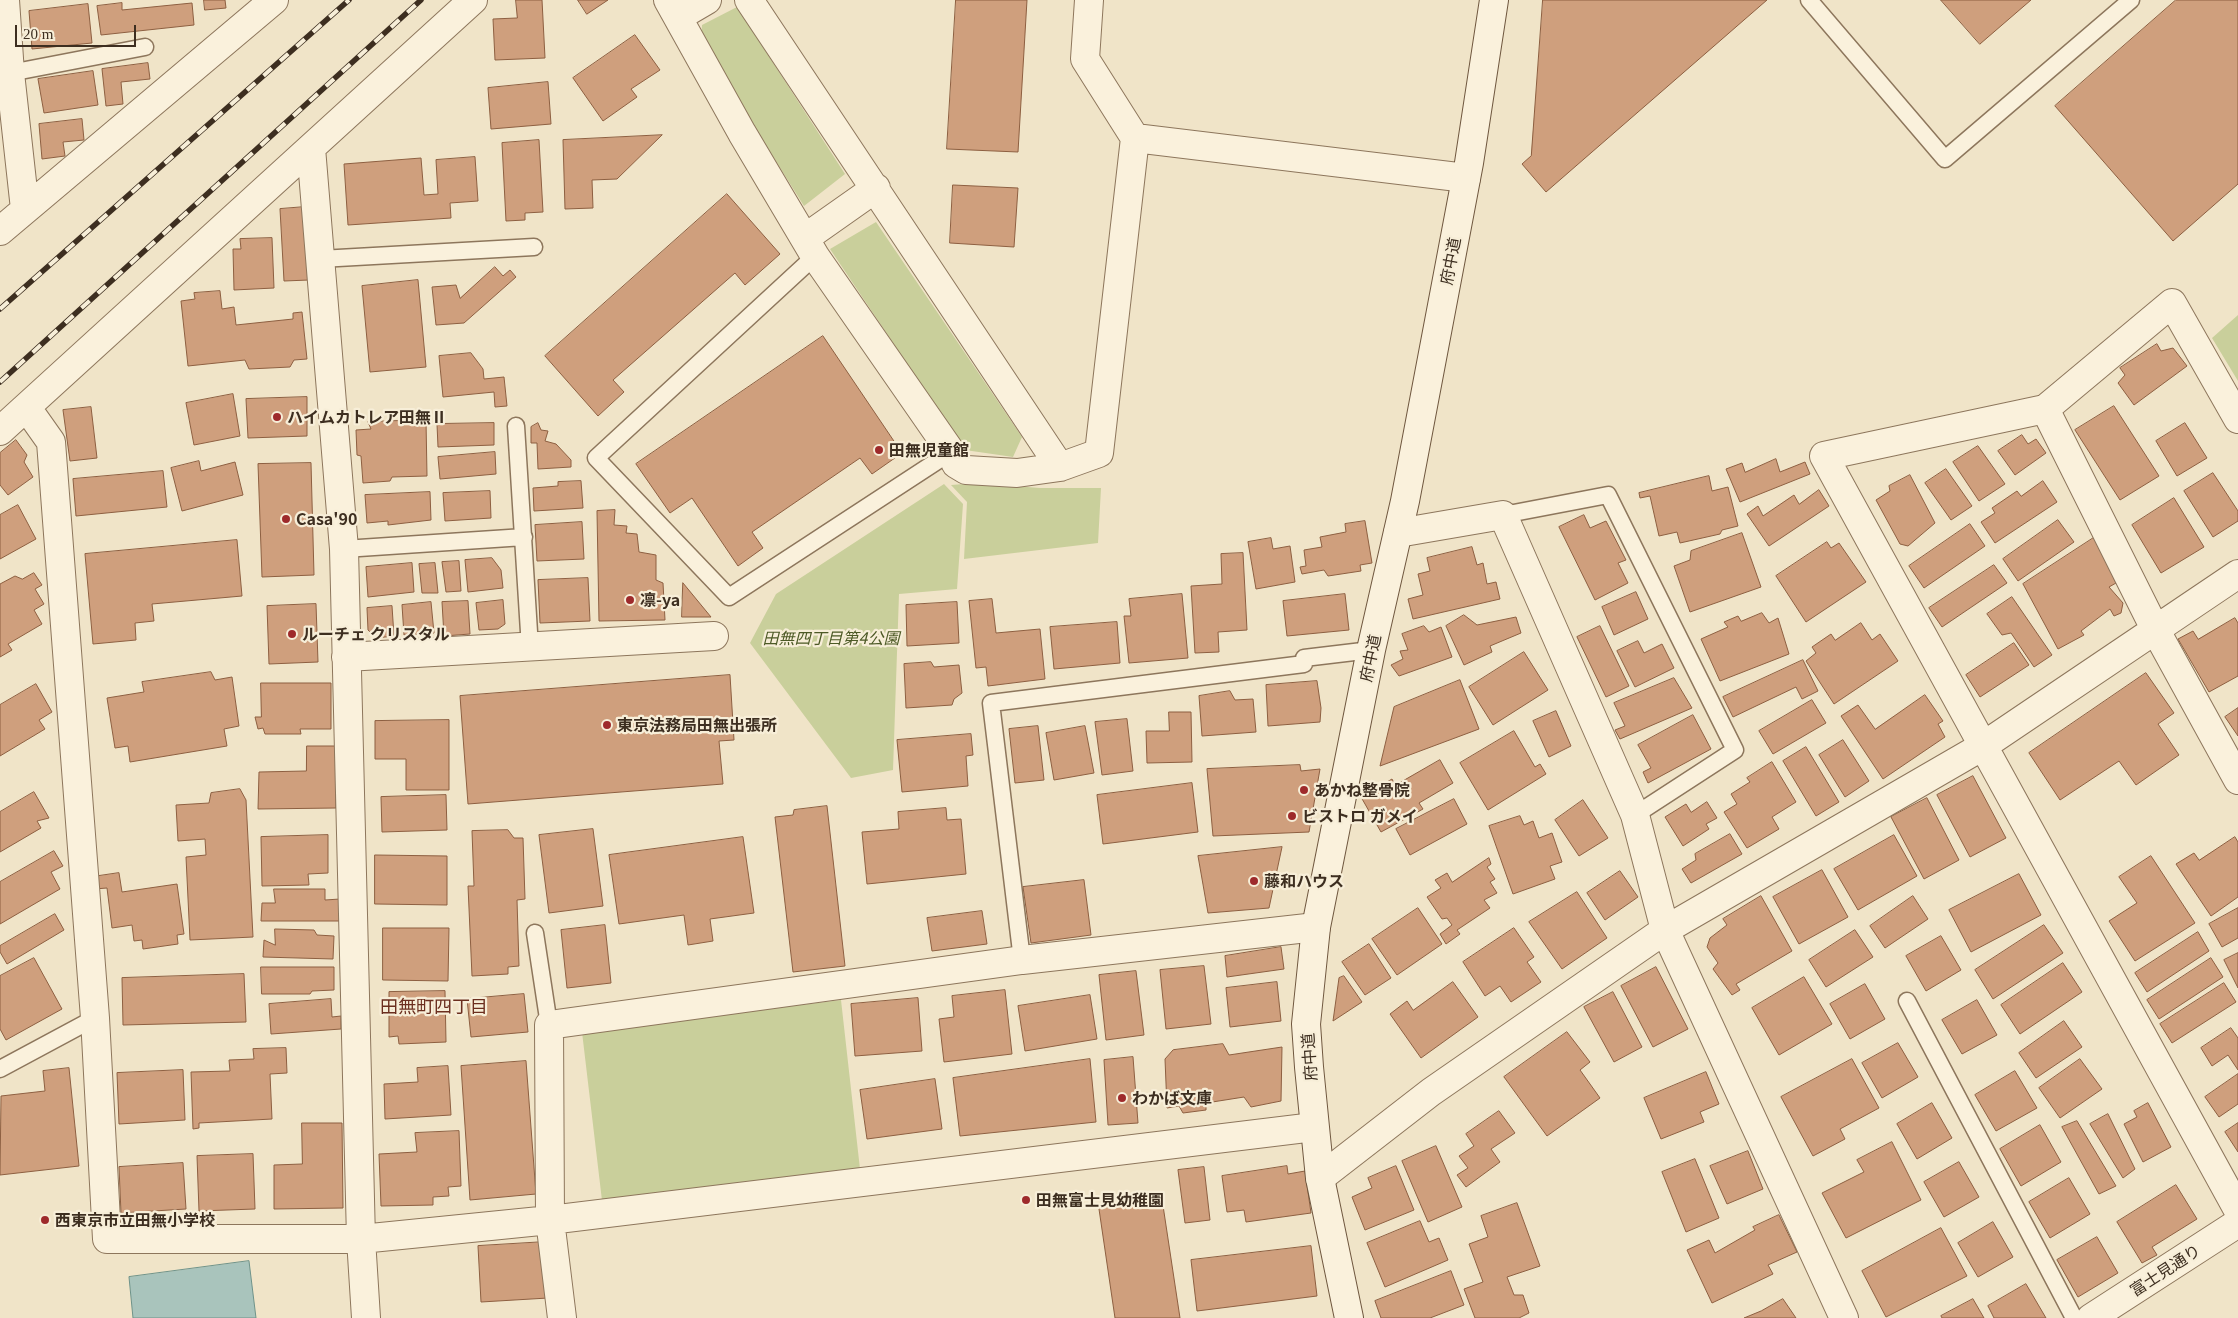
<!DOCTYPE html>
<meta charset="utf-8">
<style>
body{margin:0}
#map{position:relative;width:2238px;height:1318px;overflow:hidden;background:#f0e4c8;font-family:Georgia,serif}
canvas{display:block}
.scale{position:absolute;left:15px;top:25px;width:121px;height:22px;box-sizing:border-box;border:2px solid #3d2e20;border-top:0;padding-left:6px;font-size:15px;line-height:18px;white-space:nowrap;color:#3d2e20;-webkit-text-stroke:4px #f7eed8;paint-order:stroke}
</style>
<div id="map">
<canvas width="2238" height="1318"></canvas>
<div class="scale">20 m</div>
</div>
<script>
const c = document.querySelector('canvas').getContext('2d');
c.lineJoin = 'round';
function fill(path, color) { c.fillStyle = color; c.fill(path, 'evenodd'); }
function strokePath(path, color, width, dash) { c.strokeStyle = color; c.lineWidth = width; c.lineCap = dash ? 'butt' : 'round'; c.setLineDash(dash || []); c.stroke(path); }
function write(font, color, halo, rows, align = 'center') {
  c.font = font + ' Georgia,"Noto Sans JP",serif'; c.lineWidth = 4.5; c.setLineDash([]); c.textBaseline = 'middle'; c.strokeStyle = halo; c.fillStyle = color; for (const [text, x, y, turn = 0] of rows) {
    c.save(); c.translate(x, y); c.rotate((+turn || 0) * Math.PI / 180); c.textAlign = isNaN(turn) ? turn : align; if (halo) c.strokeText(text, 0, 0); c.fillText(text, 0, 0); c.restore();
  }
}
fill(new Path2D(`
 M737 7 845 174 804 206 701 42 702 25Z
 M876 222 1022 437 1013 457 965 450 830 249Z
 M2238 315V381L2212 338Z
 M977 483 1040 488H1101L1098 543 964 559 967 502 951 485Z
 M944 484 963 504 957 589 899 594 893 770 851 778 750 643 776 594Z
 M841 1000 861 1178 603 1209 582 1032Z`), '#c9cf9b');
const water = new Path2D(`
 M249 1261 256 1318H133L129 1277Z`);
fill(water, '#a9c4bc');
strokePath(water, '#6f938a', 1);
const building = new Path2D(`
 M204 0H225L226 8 205 10Z
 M516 0H542L545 58 495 60 493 19 517 18Z
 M578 0H608L587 14Z
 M956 0H1027L1018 152 947 149Z
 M1543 0H1767L1546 192 1522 164 1531 156Z
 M1941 0H2031L1980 44Z
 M2176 0H2238V184L2173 241 2055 106Z
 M122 3V10L192 3 194 25 101 35 97 6Z
 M88 4 92 43 32 49 29 11Z
 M635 35 660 70 631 89 637 97 603 121 573 78Z
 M148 63 150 79 121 82 123 104 106 106 102 69Z
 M93 71 98 105 44 113 38 79Z
 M548 82 551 124 491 129 488 88Z
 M82 119 84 140 63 142 65 156 42 159 39 124Z
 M662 135 617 179 592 180 593 208 565 209 563 140Z
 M539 140 543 212 525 213V220L506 221 502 143Z
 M475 157 478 201 450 203 451 218 348 225 344 164 421 158 424 195 438 194 436 160Z
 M953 185 1018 188 1014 247 950 243Z
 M727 194 780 254 745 285 735 273 613 380 624 392 598 416 545 356Z
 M305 207 309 280 284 281 280 209Z
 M272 238 274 288 234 290 233 249H241L240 239Z
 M495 267 503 276 510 270 516 277 464 323 436 325 432 287 456 285 460 298Z
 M418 280 426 367 370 372 362 286Z
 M220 291 222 309 234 307 236 325 293 319V313L302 312 307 359 294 360 290 367 249 369 245 360 188 366 181 301 195 299 194 293Z
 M823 336 902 453 872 474 860 458 752 532 763 548 738 566 692 498 670 513 636 464Z
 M2157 344 2161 351 2173 348 2187 366 2134 405 2118 383 2125 375 2120 368Z
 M471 353 483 369 484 379 504 377 507 406 495 407 494 392 443 397 439 356Z
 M233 394 240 436 194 445 186 403Z
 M307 397V436L248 438 246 399Z
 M2114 406 2159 476 2120 500 2075 430Z
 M91 407 97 458 70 461 63 410Z
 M426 420 427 476 392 477 390 481 363 483 361 456 357 455 356 430 371 429 368 422Z
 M494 423V445L438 447 437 424Z
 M538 423 541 430 548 431 545 441 556 444 571 460V467L538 469 537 443H531V427Z
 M2185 423 2207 458 2177 476 2156 441Z
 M2022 435 2028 444 2036 439 2046 453 2015 475 1998 451Z
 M16 440 27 455 24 462 33 477 8 495 0 485V453Z
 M1978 446 2005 484 1979 501 1953 462Z
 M495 452 496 474 440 479 438 457Z
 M1776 459 1780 472 1805 462 1810 474 1740 502 1726 469 1742 463 1745 472Z
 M199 461 201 471 235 462 243 495 182 511 171 468Z
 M311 463 314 575 262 577 258 464Z
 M1946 469 1972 506 1951 520 1925 483Z
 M163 471 167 507 76 516 73 479Z
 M2213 473 2238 511V521L2213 537 2184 491Z
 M1910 475 1935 523 1908 546 1900 544 1876 500 1890 491 1889 486Z
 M1709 476 1712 491 1728 487 1738 526 1722 530 1720 534 1680 543 1677 532 1659 536 1650 496 1640 498 1639 493Z
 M581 481 583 508 534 511 533 488 558 486V482Z
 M2043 481 2057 502 1995 543 1981 522 1995 513 1992 508 2017 491 2021 496Z
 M1819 490 1829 506 1769 546 1747 514 1758 506 1763 516 1794 495 1799 504Z
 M490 491 491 518 445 521 443 493Z
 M430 492 431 520 388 525V521L367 523 365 495Z
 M2174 498 2204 547 2161 573 2132 525Z
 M18 505 36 539 0 559V515Z
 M615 510 614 525 627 526 626 533 637 534 639 552 656 555V580L663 583 665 620 599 621 597 511Z
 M1584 515 1590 528 1606 521 1626 560 1618 563 1628 583 1595 600 1559 527Z
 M2058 520 2074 542 2018 581 2003 559Z
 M1365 521 1372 563 1360 565 1361 571 1328 576 1324 570 1302 574 1300 567 1306 566 1304 550 1322 547 1320 537 1346 532 1345 524Z
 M582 522 584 559 537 561 535 525Z
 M1970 524 1985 546 1924 588 1909 566Z
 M1742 533 1761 587 1690 612 1674 566 1690 560 1691 551Z
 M2095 537 2116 583 2109 587 2123 603 2121 613 2114 616 2110 609 2081 631 2084 635 2058 649 2023 584Z
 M1271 538 1273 549 1290 546 1295 582 1256 589 1248 542Z
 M237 540 242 596 152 604 154 621 135 623 136 640 93 644 85 554Z
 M1827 542 1831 548 1839 543 1866 582 1806 622 1776 576Z
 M1472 547 1477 565 1483 563 1487 584 1496 582 1500 599 1413 619 1408 599 1423 595 1418 574 1430 571 1427 558Z
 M1243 553 1247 630 1218 632 1219 652 1195 653 1191 586 1222 584 1221 554Z
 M492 558 501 570 503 588 468 592 465 560Z
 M459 561 461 591 446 592 442 562Z
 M412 563 414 592 368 597 366 567Z
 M435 563 438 593H422L419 564Z
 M1994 565 2007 583 1942 627 1929 608Z
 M34 573 42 585 35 589 44 604 34 610 42 624 8 644 12 650 0 657V584L15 576 22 579Z
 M588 578 590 621 540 623 538 580Z
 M683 583 711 617H682Z
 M1636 592 1648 619 1614 635 1602 607Z
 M1182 594 1188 658 1129 663 1124 616H1131L1129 599Z
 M1345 594 1349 630 1287 636 1283 601Z
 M2012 597 2052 655 2034 667 2011 633 2002 635 1987 614Z
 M992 599 996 633 1040 629 1045 679 988 686 986 667 976 668 969 601Z
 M503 600 505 624 498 629 479 630 476 603Z
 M468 601 470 634 444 636 442 602Z
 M431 602 434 633 404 635 402 605Z
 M957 602 959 643 907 646 906 605Z
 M316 604 318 662 269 664 267 606Z
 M392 606 394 636 376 638 368 630 367 608Z
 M1762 613 1769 623 1778 618 1789 654 1720 681 1701 639 1728 627 1724 622 1738 616 1741 621Z
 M1464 615 1477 625 1516 617 1521 633 1490 646 1492 652 1464 665 1446 626Z
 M2235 618 2238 623V676L2209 692 2178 639 2193 631 2198 639Z
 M1117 622 1120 663 1054 669 1050 627Z
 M1861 623 1872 640 1880 634 1898 661 1834 704 1806 661 1816 653 1812 647 1831 634 1835 640Z
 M1424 626 1429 632 1441 627 1452 657 1399 676 1391 665 1403 659 1400 651 1408 650 1402 634Z
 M1600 626 1629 686 1606 697 1577 637Z
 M1638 641 1644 653 1662 644 1674 668 1635 687 1617 651Z
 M2014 643 2029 665 1980 697 1966 675Z
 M1524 652 1548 690 1493 725 1469 687Z
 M1803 660 1818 691 1802 699 1796 687 1733 717 1723 697Z
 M931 662 934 667 959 665 962 693 954 699 952 705 906 708 904 664Z
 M211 672 215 680 232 677 239 726 224 729 227 746 130 762 128 746 115 748 107 698 144 692 142 682Z
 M2146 673 2174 713 2158 724 2179 755 2136 785 2119 761 2060 800 2029 753Z
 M730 675 734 740 719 741 723 784 468 804 460 696Z
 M1674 678 1692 708 1620 739 1615 730 1625 726 1614 703Z
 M1460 680 1479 729 1380 766 1394 707Z
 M1317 681 1321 708 1320 722 1268 726 1266 685Z
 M261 683H331V729H300L301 734H265L263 728 258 729 255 717H261Z
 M36 684 52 712 39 720 45 729 0 756V705Z
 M1230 691 1235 700 1253 699 1256 732 1202 736 1199 696Z
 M1925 695 1943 721 1938 724 1945 737 1883 779 1841 716 1858 705 1875 729Z
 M1812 700 1826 723 1773 754 1759 731Z
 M2238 708V736L2225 717Z
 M1556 711 1571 746 1549 757 1533 721Z
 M1169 712H1191L1192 762 1147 763 1146 731H1169Z
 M1693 715 1711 749 1648 783 1643 772 1651 768 1638 745Z
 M1127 719 1133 771 1102 775 1095 722Z
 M449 720V790H406V759H375V721Z
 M1038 726 1044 780 1015 783 1009 729Z
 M1085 726 1094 773 1054 780 1046 733Z
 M1514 731 1535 767 1540 764 1546 774 1488 810 1460 763Z
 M971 734 973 755 966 756 968 786 902 792 897 740Z
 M1843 740 1869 781 1845 797 1819 755Z
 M307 746H336V808L258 809 259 772 306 771Z
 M1806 747 1839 802 1816 816 1783 761Z
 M1440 760 1453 783 1419 803 1423 809 1381 832 1361 797 1392 779 1395 785Z
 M1772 762 1796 802 1772 817 1779 829 1747 848 1724 812 1737 804 1731 794 1750 782 1747 778Z
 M1300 765 1301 771 1320 769 1309 832 1213 836 1207 769Z
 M1973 776 2006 838 1970 857 1937 795Z
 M1192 783 1198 832 1103 844 1097 795Z
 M240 789 246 800 253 937 190 940 186 857 206 855 205 839 178 841 176 805 209 803 211 793Z
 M34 792 49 818 37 821 41 828 0 852V812Z
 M446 795 447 830 382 832 381 797Z
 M1927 798 1959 860 1924 879 1891 817Z
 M1454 799 1467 824 1410 855 1396 829Z
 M1583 800 1608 838 1579 856 1555 820Z
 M1707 802 1717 818 1706 824 1709 829 1683 846 1665 817 1686 804 1691 812Z
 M827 806 845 966 793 972 775 817 793 815 794 810Z
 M946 808 947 820 961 819 966 874 867 884 862 832 899 829 898 812Z
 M1520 816 1524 825 1533 821 1539 838 1552 833 1562 862 1550 866 1555 879 1513 894 1489 826Z
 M593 829 603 906 549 913 539 835Z
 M508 830 514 838H523L525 899 517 900 519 966 508 967V974L472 976 468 886H474L472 831Z
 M1730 834 1742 854 1691 883 1682 869 1696 860 1695 854Z
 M328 835V873L308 874 309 885 262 886 261 837Z
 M1894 835 1917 876 1858 910 1834 869Z
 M743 837 754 913 710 919 713 941 688 945 684 915 619 924 609 855Z
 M2235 837 2238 842V897L2211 916 2176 864 2194 853 2199 860Z
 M1282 847 1269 908 1208 913 1198 856Z
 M54 851 63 866 51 872 60 889 0 924V882Z
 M375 855 447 856V905L375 904Z
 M2151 856 2195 923 2135 961 2109 921 2137 903 2119 877Z
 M1489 858 1491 864 1487 867 1495 879 1490 882 1497 893 1484 900 1490 908 1457 930 1460 934 1446 944 1440 934 1452 925 1447 918 1442 919 1427 897 1441 888 1435 880 1447 873 1452 882Z
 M1822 870 1848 917 1799 944 1773 897Z
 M1620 871 1638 897 1605 920 1587 893Z
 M119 873 122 892 177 884 184 934 177 935 178 944 143 949 142 940 134 941 132 925 112 928 107 888 94 889 92 877Z
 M2019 874 2041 915 1971 952 1949 910Z
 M1084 880 1091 935 1031 943 1023 887Z
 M274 889H325V900L340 899V921H261L262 903H275Z
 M1577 892 1607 938 1562 969 1529 922Z
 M1761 896 1792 951 1736 984 1740 990 1732 995 1713 969 1718 963 1707 947 1710 938 1727 925 1723 919Z
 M1913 896 1928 919 1885 948 1870 926Z
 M1418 908 1442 944 1397 975 1372 939Z
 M2238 908V938L2222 947 2209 924Z
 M982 911 987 944 932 951 927 918Z
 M55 914 64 930 7 964 0 952V946Z
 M605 925 611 983 567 988 561 930Z
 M2044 925 2063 953 1993 999 1975 970Z
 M383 928H449L448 981 383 980Z
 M1514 928 1534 957 1527 962 1541 982 1511 1002 1500 986 1485 996 1463 962Z
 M275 929 314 930 317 935 334 936 333 959 263 957 264 940 275 945Z
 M1855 930 1873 957 1826 987 1809 960Z
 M2198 932 2209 951 2147 992 2135 973Z
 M1941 936 1961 970 1926 991 1906 956Z
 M1369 944 1391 978 1365 995 1342 962Z
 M1281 947 1284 969 1227 977 1225 956Z
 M2238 953V988L2224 960Z
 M34 958 62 1009 6 1040 0 1029V976Z
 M2211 958 2223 977 2159 1019 2147 1000Z
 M2063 963 2082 992 2020 1034 2001 1005Z
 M1204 966 1211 1024 1166 1029 1160 970Z
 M261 967H334V990L312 991 310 994H262Z
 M1656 967 1688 1029 1653 1047 1621 986Z
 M1136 971 1144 1035 1106 1040 1099 975Z
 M244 974 246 1022 123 1025 122 978Z
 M1344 976 1362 1002 1333 1021 1339 978Z
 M1804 977 1832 1024 1779 1055 1752 1008Z
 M1277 982 1281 1021 1230 1027 1226 988Z
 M1453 982 1478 1017 1421 1058 1390 1014 1407 1001 1413 1010Z
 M2224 983 2236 1002 2172 1043 2160 1024Z
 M1865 984 1885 1019 1850 1039 1830 1004Z
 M1005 990 1012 1054 944 1062 939 1019 954 1017 952 996Z
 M445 991 446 1042 399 1044 398 1036 389 1037V992Z
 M1613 992 1642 1047 1614 1062 1584 1007Z
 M524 994 528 1032 471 1037 467 999Z
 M1090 995 1097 1039 1025 1051 1018 1006Z
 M918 998 922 1051 855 1056 851 1004Z
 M331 999 332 1017 341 1016V1029L271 1034 269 1004Z
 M1977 1000 1997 1035 1962 1054 1942 1020Z
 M2064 1021 2082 1047 2036 1078 2019 1053Z
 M2231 1028 2238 1038V1070L2228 1055 2212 1066 2201 1048Z
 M1567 1032 1590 1062 1580 1070 1600 1098 1547 1136 1504 1077Z
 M1898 1043 1918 1077 1882 1098 1862 1063Z
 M1223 1044 1229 1055 1282 1047 1281 1101 1251 1107 1244 1097 1206 1103V1110L1183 1113 1179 1106 1167 1108 1165 1059 1173 1050Z
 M286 1048 287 1073 270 1074 272 1119 199 1123V1128L193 1129 191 1072 230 1071 229 1060 254 1059 253 1049Z
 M1133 1057 1138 1123 1108 1125 1104 1060Z
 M1090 1059 1096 1122 960 1136 953 1078Z
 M1852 1059 1879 1108 1840 1129 1845 1139 1813 1156 1781 1097Z
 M2080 1059 2102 1089 2060 1118 2039 1088Z
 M526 1061 536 1194 470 1200 461 1066Z
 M448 1066 451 1115 385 1119 384 1084 418 1082 417 1068Z
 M69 1068 79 1166 0 1175 1 1096 45 1091 43 1071Z
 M183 1070 185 1120 119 1124 117 1073Z
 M2015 1071 2037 1108 1996 1131 1975 1095Z
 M1706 1072 1719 1104 1700 1112 1704 1122 1661 1139 1644 1098Z
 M2238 1074V1104L2219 1117 2205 1097Z
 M935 1079 942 1129 867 1139 860 1090Z
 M1932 1103 1952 1138 1917 1159 1897 1124Z
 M2148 1103 2171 1147 2143 1162 2124 1124 2137 1117 2134 1111Z
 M1499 1111 1515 1133 1491 1149 1500 1162 1466 1187 1457 1175 1468 1168 1459 1156 1474 1146 1466 1134Z
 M2108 1114 2135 1169 2123 1178 2090 1124Z
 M2077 1121 2116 1186 2099 1194 2062 1127Z
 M302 1123H342L343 1208 274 1209V1165L302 1164Z
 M2238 1123V1152L2225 1132Z
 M2040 1125 2061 1162 2021 1186 2000 1149Z
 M459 1131 461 1186 448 1187 449 1196 433 1197V1205L381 1206 379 1154 417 1152 415 1133Z
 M1892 1142 1921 1200 1846 1238 1822 1193 1864 1172 1857 1160Z
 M1436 1146 1462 1207 1428 1222 1402 1161Z
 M1748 1151 1763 1189 1727 1204 1710 1166Z
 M253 1154 255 1209 199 1211 197 1156Z
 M1695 1159 1719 1218 1686 1232 1662 1172Z
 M1959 1162 1979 1197 1944 1217 1924 1182Z
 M183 1163 186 1209 121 1213 119 1167Z
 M1287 1166 1288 1174 1305 1171 1311 1213 1246 1222 1244 1210 1227 1212 1222 1176Z
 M1396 1166 1414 1210 1365 1230 1352 1197 1372 1188 1368 1178Z
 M1204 1167 1210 1220 1185 1223 1178 1170Z
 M2069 1178 2090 1214 2050 1238 2029 1202Z
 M2176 1185 2197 1219 2152 1247 2157 1255 2142 1263 2117 1222Z
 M1162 1199 1180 1318H1115L1099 1209Z
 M1517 1203 1540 1266 1507 1277 1514 1295H1523L1529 1313 1519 1318H1475L1464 1289 1483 1282 1469 1244 1488 1237 1481 1216Z
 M1779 1215 1797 1252 1768 1265 1773 1274 1712 1303 1687 1250 1709 1240 1715 1253 1755 1230 1753 1227Z
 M1420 1221 1429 1242 1439 1238 1448 1260 1385 1287 1367 1243Z
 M1993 1222 2013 1257 1978 1277 1958 1243Z
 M1941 1228 1967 1276 1886 1317 1862 1271Z
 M2097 1237 2118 1273 2078 1297 2057 1260Z
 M545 1242 548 1298 481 1302 478 1246Z
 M1311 1246 1317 1296 1197 1311 1191 1260Z
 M1451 1271 1464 1305 1430 1318H1381L1375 1301Z
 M2026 1284 2046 1318H1994L1988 1306Z
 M1783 1299 1796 1318H1744L1761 1311Z
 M1973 1299 1984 1318H1942L1941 1316Z`);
fill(building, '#cf9f7d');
strokePath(building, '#8d5f41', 1);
const lane = new Path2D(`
 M1809 0 1945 159 2131 0
 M10 73 145 47
 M815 256 596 458 729 597 951 452
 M320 259 534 247
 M516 426 530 648
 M1503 515 1608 495 1735 750 1635 815
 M344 549 524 537
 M535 933 549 1025
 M1022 960 991 703 1304 664V658L1371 650
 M1907 1001 2074 1318
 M0 1069 95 1018`);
const street = new Path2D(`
 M5 0 10 73 25 209
 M668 0 742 133 815 256 951 452 956 464 966 470 1017 473 1060 467 1099 453 1135 138 1085 59 1089 0
 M749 0 1060 467
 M678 17 707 0
 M1135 138 1466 178
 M311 148 344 549 361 1239 366 1318
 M0 231 274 0
 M805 238 876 188
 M27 408 51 442 95 1018 107 1239H361L550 1220 1314 1127
 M2045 409 2155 629 2238 780
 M2238 419 2172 303 2045 409 1824 456 2238 1210
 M0 431 473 0
 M1398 533 1503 515 1635 815 1665 930 1844 1318
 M346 657 714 636
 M1320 1178 1431 1092 1665 930 1983 746 2238 574
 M562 1318 550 1220 549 1025 1022 960 1316 927
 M2091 1318 2238 1223`);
const secondary = new Path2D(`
 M1349 1318 1320 1178 1309 1067 1306 1024 1316 927 1371 650 1405 501 1469 163 1494 0`);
strokePath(lane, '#8d765c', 19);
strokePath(street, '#8d765c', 30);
strokePath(secondary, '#6f573f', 30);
strokePath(lane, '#faf1dc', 16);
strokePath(street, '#faf1dc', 28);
strokePath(secondary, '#faf1dc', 28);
const rail = new Path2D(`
 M0 309 349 0
 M0 382 421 0`);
strokePath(rail, '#3d2e20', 5.5);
strokePath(rail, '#f7eed8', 4, [11]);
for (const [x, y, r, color] of [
 [277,417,5,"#9e2a2b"],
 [879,450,5,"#9e2a2b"],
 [286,519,5,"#9e2a2b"],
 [630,600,5,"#9e2a2b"],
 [292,634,5,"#9e2a2b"],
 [607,725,5,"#9e2a2b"],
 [1304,790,5,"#9e2a2b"],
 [1292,816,5,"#9e2a2b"],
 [1254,881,5,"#9e2a2b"],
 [1122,1098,5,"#9e2a2b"],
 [1026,1200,5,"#9e2a2b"],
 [45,1220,5,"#9e2a2b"]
]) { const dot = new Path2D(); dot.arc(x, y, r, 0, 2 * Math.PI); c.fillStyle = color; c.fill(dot); strokePath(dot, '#f7eed8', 2); }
write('16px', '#3d2e20', '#f7eed8', [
 ["府中道",1450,261,-79],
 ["府中道",1370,658,-78],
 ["府中道",1309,1057,-94],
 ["富士見通り",2165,1270,-33]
]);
write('bold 16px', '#3d2e20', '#f7eed8', [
 ["ハイムカトレア田無Ⅱ",287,417],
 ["田無児童館",889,450],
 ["Casa'90",296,519],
 ["凛-ya",640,600],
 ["ルーチェ クリスタル",302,634],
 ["東京法務局田無出張所",617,725],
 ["あかね整骨院",1314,790],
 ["ビストロ ガメイ",1302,816],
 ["藤和ハウス",1264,881],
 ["わかば文庫",1132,1098],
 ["田無富士見幼稚園",1036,1200],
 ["西東京市立田無小学校",55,1220]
], 'left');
write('italic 16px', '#4d5a26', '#f7eed8', [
 ["田無四丁目第4公園",831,638]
]);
write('18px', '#6b2e1e', '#f7eed8', [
 ["田無町四丁目",434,1006]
]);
</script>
